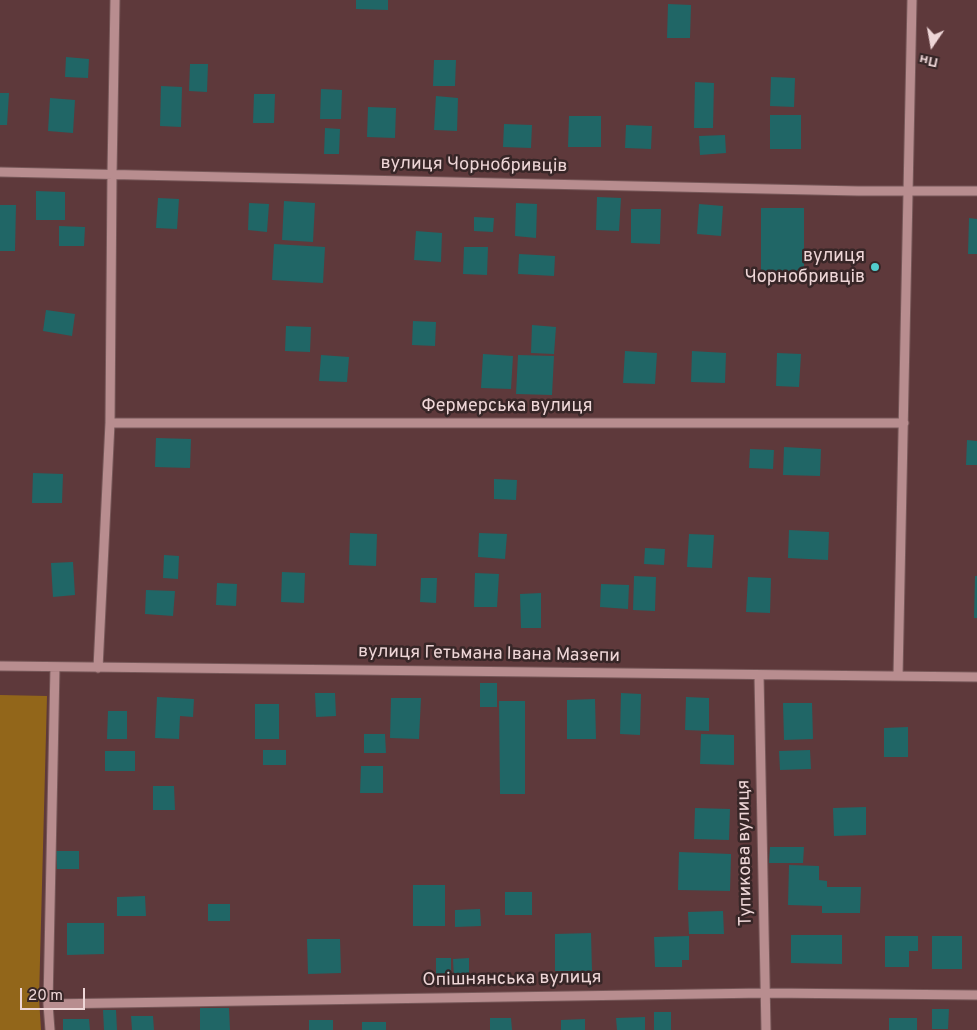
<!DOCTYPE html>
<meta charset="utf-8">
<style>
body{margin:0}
#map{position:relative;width:977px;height:1030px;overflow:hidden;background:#5e393b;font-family:Overpass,sans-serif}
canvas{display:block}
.north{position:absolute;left:907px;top:20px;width:50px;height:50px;-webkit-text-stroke:4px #372627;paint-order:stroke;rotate:192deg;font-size:14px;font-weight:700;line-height:20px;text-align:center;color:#eed6d7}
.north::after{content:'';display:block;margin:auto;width:18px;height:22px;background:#eed6d7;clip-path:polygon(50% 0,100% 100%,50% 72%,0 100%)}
.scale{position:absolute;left:20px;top:988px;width:65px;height:22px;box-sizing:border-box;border:2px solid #eed6d7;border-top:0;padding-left:6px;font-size:15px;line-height:18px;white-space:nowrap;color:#eed6d7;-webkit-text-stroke:4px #372627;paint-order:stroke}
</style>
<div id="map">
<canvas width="977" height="1030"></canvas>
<div class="north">Пн</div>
<div class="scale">20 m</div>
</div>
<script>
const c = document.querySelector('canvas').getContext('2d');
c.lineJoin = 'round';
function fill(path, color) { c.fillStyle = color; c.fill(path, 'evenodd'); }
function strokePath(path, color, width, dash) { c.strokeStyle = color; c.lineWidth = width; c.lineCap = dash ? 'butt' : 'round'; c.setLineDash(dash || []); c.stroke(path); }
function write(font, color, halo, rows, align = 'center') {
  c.font = font + ' Overpass,sans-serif'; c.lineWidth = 5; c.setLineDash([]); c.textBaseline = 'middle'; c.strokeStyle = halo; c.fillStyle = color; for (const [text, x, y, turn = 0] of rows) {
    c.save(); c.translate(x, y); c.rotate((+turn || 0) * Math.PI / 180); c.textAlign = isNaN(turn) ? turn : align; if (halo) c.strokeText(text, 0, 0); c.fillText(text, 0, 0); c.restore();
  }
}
fill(new Path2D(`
 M0 695 47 696 39 998 41 1030H0Z`), '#92661a');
fill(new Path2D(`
 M356 0H388V10L356 9Z
 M668 4 691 5 690 38H667Z
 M66 57 89 59 88 78 65 77Z
 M434 60H456L455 86H433Z
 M190 64H208L207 92 189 91Z
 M771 77 795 78 794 107 770 106Z
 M695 82 714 83 713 128H694Z
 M161 86 182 87 181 127 160 126Z
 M321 89 342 90 341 119H320Z
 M0 93H9L7 125H0Z
 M254 94H275L274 123H253Z
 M436 96 458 98 457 131 434 130Z
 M50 98 75 100 73 133 48 131Z
 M368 107 396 108 395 138 367 137Z
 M770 115H801V149H770Z
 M569 116H601V147H568Z
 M504 124 532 125 531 148 503 147Z
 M626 125 652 126 651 149 625 148Z
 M325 128 340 129 339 154H324Z
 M725 135 726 153 700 155 699 136Z
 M36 191 65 192V220H36Z
 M597 197 621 198 619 231 596 230Z
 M158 198 179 199 177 229 156 228Z
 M284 201 315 203 313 242 282 240Z
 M249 203 269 204 267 232 248 230Z
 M516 203 537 204 536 238 515 236Z
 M699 204 723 206 721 236 697 234Z
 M0 205H16L15 251H0Z
 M761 208H804V271H761Z
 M631 209H661L660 244 631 243Z
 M474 217 494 218 493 232 474 231Z
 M969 218 977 219V254H968Z
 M59 226 85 227 84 246H59Z
 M416 231 442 233 441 262 414 260Z
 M274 244 325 247 323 283 272 280Z
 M464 247H488L487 275 463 274Z
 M519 254 555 256 554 276 518 274Z
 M46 310 75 314 72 336 43 331Z
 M413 321 436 322 435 346 412 345Z
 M532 325 556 327 554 354 531 353Z
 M286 326 311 327 310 352 285 351Z
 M625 351 657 353 655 384 623 383Z
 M692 351 726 353 725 383 691 382Z
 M777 353 801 354 799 387 776 386Z
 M483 354 513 356 511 389 481 388Z
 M321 355 349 357 347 382 319 381Z
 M518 355 554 356 552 395 516 394Z
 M156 438 191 439 190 468 155 467Z
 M967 440 977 441V465H966Z
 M784 447 821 449 820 476 783 475Z
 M750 449 774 450 773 469 749 468Z
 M33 473 63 474 62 503H32Z
 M494 479 517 480 516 500 494 499Z
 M789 530 829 532 828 560 788 558Z
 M350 533 377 534 376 566 349 565Z
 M479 533 507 534 505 559 478 557Z
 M689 534 714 535 712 568 687 567Z
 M645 548 665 549 664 565 644 564Z
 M164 555 179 556 178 579 163 578Z
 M73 562 75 595 53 597 51 563Z
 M282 572 305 573 304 603 281 602Z
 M475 573 499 574 497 607H474Z
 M634 576 656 577 655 611 633 610Z
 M975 576H977V618H974Z
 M748 577 771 578 770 613 746 612Z
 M421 578H437L436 603 420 602Z
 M217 583 237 584 236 606 216 605Z
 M601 584 629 585 628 609 600 607Z
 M146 590 175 591 173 616 145 614Z
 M541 593V628H521L520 594Z
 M480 683H497V707H480Z
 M315 693H335L336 716 316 717Z
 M621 693 641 694 640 735 620 734Z
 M157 697 194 699 193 717 180 716 179 739 155 738Z
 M686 697 709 698V731L685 730Z
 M391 698H421L419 739 390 738Z
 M595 699 596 739H567V700Z
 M499 701H525V794H500Z
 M783 703H812L813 739 784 740Z
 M255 704H279V739H255Z
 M108 711H127V739H107Z
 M908 727V757H884V728Z
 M364 734H385L386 753H364Z
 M701 734 734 735V765L700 764Z
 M263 750H286V765H263Z
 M810 750 811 769 780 770 779 751Z
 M105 751H135V771H105Z
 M361 766H383V793H360Z
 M153 786H174L175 810H153Z
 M866 807V835L834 836 833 808Z
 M695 808 730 809 729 840 694 839Z
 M770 847H804L803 863H769Z
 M56 851H79V869H57Z
 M679 852 731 854 730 891 678 890Z
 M789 865 819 866V880L827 881V887H861L860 913H822V906L788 905Z
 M413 885H445V926H413Z
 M505 892H532V915H505Z
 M145 896 146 916H117V897Z
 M208 904H230V921H208Z
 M480 909 481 926 455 927V910Z
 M723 911 724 934H689L688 912Z
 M67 923H104V954L67 955Z
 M591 933 592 971H555V934Z
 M791 935H842V964L791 963Z
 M689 936V960H682V967H655L654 937Z
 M885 936H918V951H909V967H885Z
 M932 936H962V969H932Z
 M307 939H340L341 973 308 974Z
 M436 958H451V979H436Z
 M469 958V979H454L453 959Z
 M200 1008H229L230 1030H200Z
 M932 1009H949L948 1029H932Z
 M103 1010H116L117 1030H104Z
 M654 1012H671V1030H654Z
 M131 1016H153L154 1030H132Z
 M645 1017V1030H617L616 1018Z
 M490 1018H511L512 1030H490Z
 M889 1018H917V1030H889Z
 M63 1019H89L90 1030H63Z
 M585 1019V1030H561V1020Z
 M309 1020H333V1030H309Z
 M362 1022H386V1030H362Z`), '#206666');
const minor = new Path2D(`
 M0 172 858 191H977
 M110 423H904
 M0 666 977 677
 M98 668 110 423 112 174 115 0
 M759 675 766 1030
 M898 676 912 0
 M48 1004 765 993 977 995
 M50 1030 48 1004 55 667`);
strokePath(minor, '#765758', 11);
strokePath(minor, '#b88d8f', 9);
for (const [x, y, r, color] of [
 [875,267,5,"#52cdce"]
]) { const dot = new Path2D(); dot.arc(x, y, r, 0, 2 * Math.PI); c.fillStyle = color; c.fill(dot); strokePath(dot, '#372627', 2); }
write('18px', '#eed6d7', '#372627', [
 ["вулиця Чорнобривців",474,166,1],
 ["Фермерська вулиця",507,407],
 ["вулиця Гетьмана Івана Мазепи",489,655,1],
 ["Тупикова вулиця",746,853,-91],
 ["Опішнянська вулиця",512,980,-1]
]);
write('18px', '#eed6d7', '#372627', [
 ["вулиця",865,257],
 ["Чорнобривців",865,278]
], 'right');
</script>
